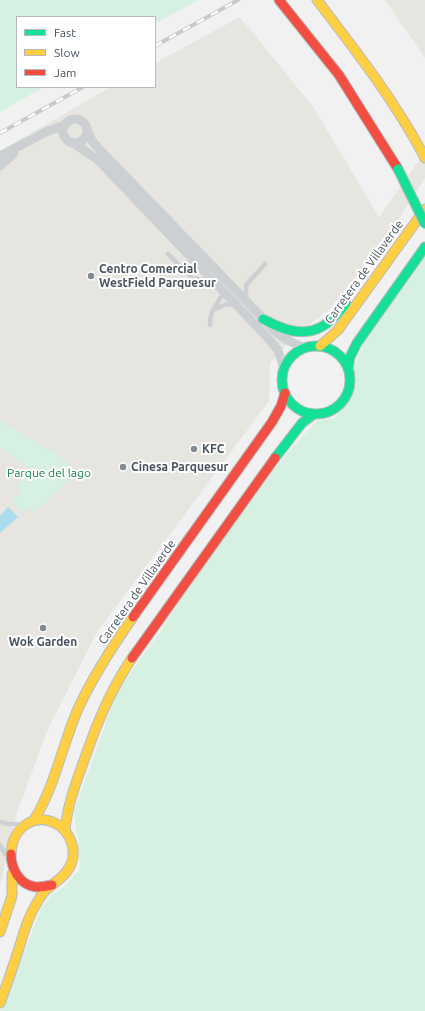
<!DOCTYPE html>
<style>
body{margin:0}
#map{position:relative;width:425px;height:1011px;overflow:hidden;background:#f2f1f1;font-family:Ubuntu,sans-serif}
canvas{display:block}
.legend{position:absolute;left:16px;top:16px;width:140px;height:72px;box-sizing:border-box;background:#fff;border:1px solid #b6babf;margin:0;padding:5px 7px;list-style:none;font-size:12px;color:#48535e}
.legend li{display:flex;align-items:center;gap:8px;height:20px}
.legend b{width:20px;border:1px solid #b6babf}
</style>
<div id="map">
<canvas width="425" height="1011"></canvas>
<ul class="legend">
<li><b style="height:5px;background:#16e098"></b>Fast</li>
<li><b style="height:5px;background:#ffcf43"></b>Slow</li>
<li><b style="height:5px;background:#f24e42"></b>Jam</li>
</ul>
</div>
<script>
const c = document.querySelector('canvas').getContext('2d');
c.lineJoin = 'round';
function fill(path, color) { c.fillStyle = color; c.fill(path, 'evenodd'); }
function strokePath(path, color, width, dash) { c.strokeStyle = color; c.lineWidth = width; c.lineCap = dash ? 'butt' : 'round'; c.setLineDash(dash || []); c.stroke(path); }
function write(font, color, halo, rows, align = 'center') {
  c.font = font + ' Ubuntu,sans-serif'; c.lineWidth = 4; c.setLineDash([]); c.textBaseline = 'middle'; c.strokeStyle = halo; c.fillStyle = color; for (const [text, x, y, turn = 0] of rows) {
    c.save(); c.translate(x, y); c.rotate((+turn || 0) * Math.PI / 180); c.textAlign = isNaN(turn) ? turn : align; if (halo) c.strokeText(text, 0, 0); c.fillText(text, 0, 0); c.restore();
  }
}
fill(new Path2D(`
 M385 0H425V58Z
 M240 17 314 108 379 217 425 152V178L389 234 329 310 295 335 270 363 269 401 97 632 48 729 17 812 0 886V151L111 87H155V63Z`), '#e6e5e0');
fill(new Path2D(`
 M0 0H198L155 24V17H17V87H44L0 112Z
 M425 256V1011H1L41 909 52 894 63 888 80 869 78 840 74 812 117 692 160 632 205 563 287 453 318 420 334 419 351 396 354 368 363 344Z
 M0 421 58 455 77 472 34 513 29 507 22 513 12 502 20 492 17 486 30 469 0 448Z`), '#d6f0e1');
fill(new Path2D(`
 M8 507 18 517 0 533V516Z`), '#abddef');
const fast = new Path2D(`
 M263 319C281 329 303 338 323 326 332 321 339 311 346 304
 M282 380a34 34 0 1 1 68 0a34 34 0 1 1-68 0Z
 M348 369 350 357 357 343 425 247
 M275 458 302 423 314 414`);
const slow = new Path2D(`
 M317 0C356 51 395 101 425 158
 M320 346 338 330 425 209
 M34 820C55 786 62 746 78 709 93 676 112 647 133 617
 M65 831C67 808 74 788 82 766 96 726 108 694 132 658
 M0 932 12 896V874
 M0 1003C7 984 14 964 20 945 24 932 27 920 34 908 37 903 40 897 44 892 54 882 68 876 72 861 76 849 70 834 60 826 36 810 12 827 11 854`);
const jam = new Path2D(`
 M279 0 339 75 398 169
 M133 617 272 422 281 406 285 393
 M132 658 275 458
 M11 854C11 868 19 885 36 887 41 887 47 886 52 885`);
strokePath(fast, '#b6bbc1', 11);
strokePath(slow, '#b6bbc1', 11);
strokePath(jam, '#b6bbc1', 11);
strokePath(new Path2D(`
 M168 254 192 278 213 282
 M246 299V285L265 264
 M213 310 224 305 234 304
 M210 325C209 311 218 303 224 292
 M0 822 7 824H18
 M0 845 5 854`), '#cdd0d2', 4.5);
strokePath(new Path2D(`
 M63 131a12 12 0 1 1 24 0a12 12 0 1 1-24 0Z
 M87 130 92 141 100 150 277 333 289 341 305 348
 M73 143 97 159 266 336 278 350 284 369
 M0 156 48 131 65 125
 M0 166 14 153`), '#cdd0d2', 9);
strokePath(fast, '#16e098', 9);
strokePath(slow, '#ffcf43', 9);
strokePath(jam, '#f24e42', 9);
const rail = new Path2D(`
 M155 46 238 0
 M0 133 83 87`);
strokePath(rail, '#c8c9cb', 4);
strokePath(rail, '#fff', 2.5, [8]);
const fastBridge = new Path2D(`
 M398 169 425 224`);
strokePath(fastBridge, '#b6bbc1', 11, []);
strokePath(fastBridge, '#16e098', 9);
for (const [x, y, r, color] of [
 [91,276,4,"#848a91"],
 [194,449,4,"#848a91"],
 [123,467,4,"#848a91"],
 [43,628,4,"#848a91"]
]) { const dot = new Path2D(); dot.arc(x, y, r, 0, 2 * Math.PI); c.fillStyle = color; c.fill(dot); strokePath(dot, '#fff', 1.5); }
write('bold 12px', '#48535e', '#fff', [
 ["Centro Comercial",99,269],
 ["WestField Parquesur",99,283],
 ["KFC",202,449],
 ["Cinesa Parquesur",131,467],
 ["Wok Garden",43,642,"center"]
], 'left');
write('12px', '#48535e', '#fff', [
 ["Carretera de Villaverde",364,272,-54],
 ["Carretera de Villaverde",137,592,-55]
]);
write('12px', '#168251', '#fff', [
 ["Parque del lago",49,473]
]);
</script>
